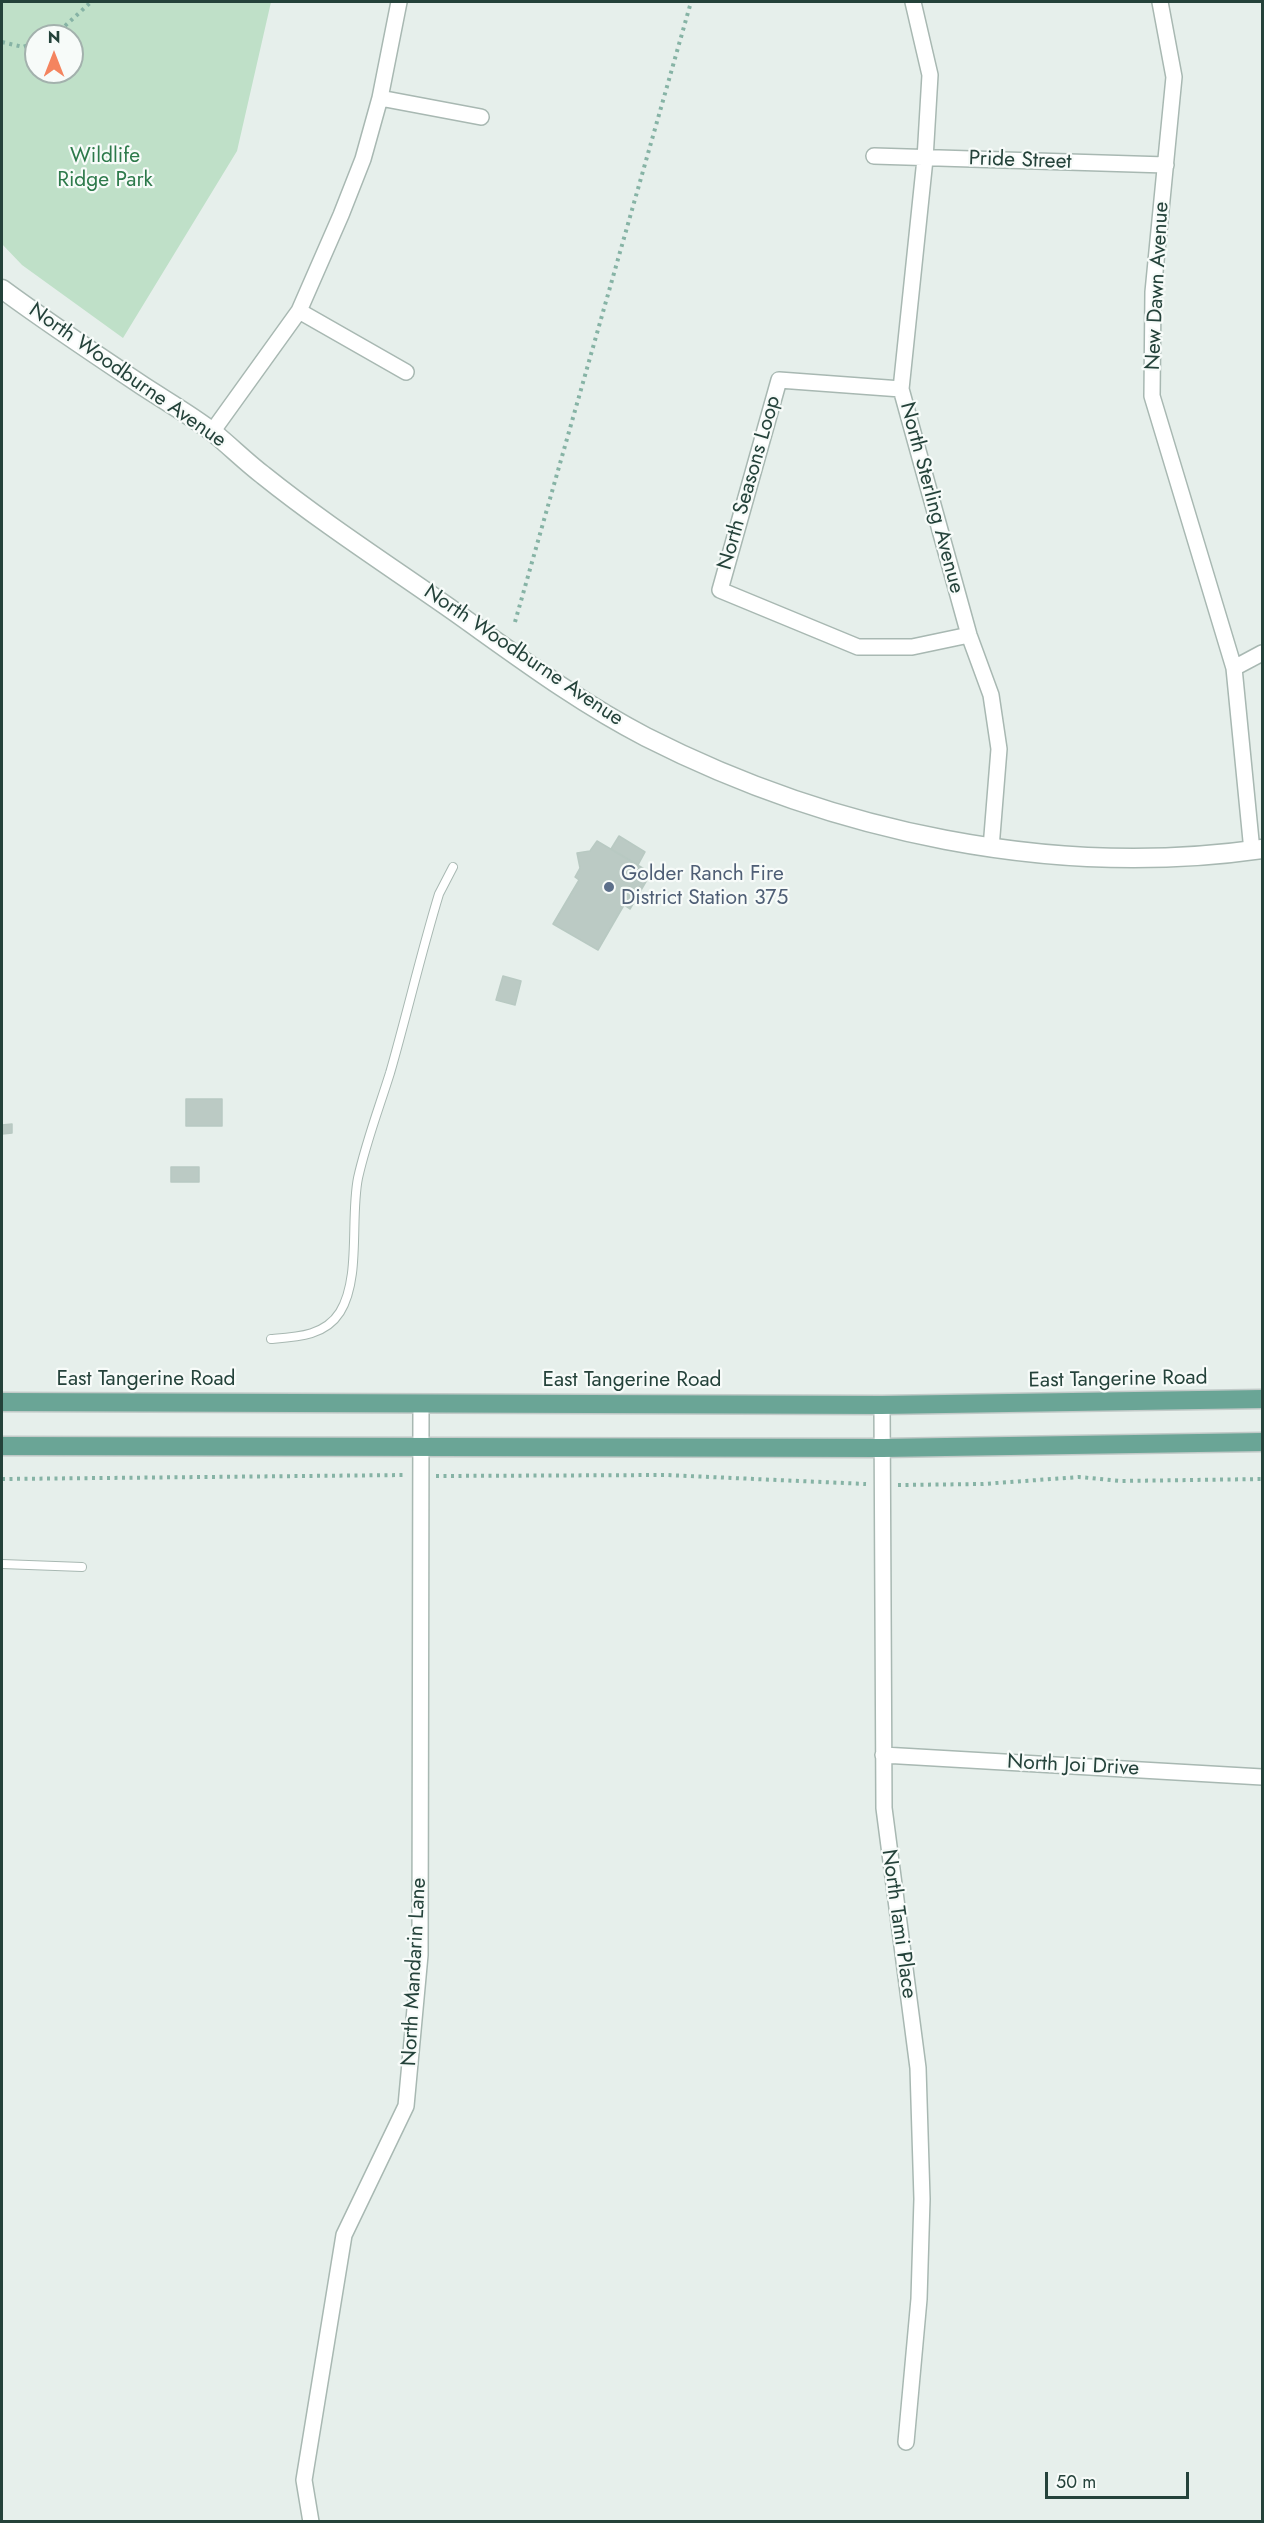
<!DOCTYPE html>
<style>
body{margin:0}
#map{position:relative;width:1264px;height:2523px;overflow:hidden;background:#e6efeb;font-family:Jost,sans-serif}
canvas{display:block}
.frame{position:absolute;inset:0;border:3px solid #24423a;pointer-events:none}
.north{position:absolute;left:24px;top:24px;width:60px;height:60px;box-sizing:border-box;background:#f7fbf9;border:2px solid #a3b1ad;border-radius:50%;rotate:0deg;font-size:16px;font-weight:700;line-height:24px;text-align:center;color:#24423a}
.north::after{content:'';display:block;margin:auto;width:21px;height:27px;background:#f4845f;clip-path:polygon(50% 0,100% 100%,50% 72%,0 100%)}
.scale{position:absolute;left:1045px;top:2472px;width:144px;height:27px;box-sizing:border-box;border:3px solid #24423a;border-top:0;padding-left:8px;font-size:18px;line-height:21px;white-space:nowrap;color:#24423a;-webkit-text-stroke:4px #f7fbf9;paint-order:stroke}
</style>
<div id="map">
<canvas width="1264" height="2523"></canvas>
<div class="frame"></div>
<div class="north">N</div>
<div class="scale">50 m</div>
</div>
<script>
const c = document.querySelector('canvas').getContext('2d');
c.lineJoin = 'round';
function fill(path, color) { c.fillStyle = color; c.fill(path, 'evenodd'); }
function strokePath(path, color, width, dash) { c.strokeStyle = color; c.lineWidth = width; c.lineCap = dash ? 'butt' : 'round'; c.setLineDash(dash || []); c.stroke(path); }
function write(font, color, halo, rows, align = 'center') {
  c.font = font + ' Jost,sans-serif'; c.lineWidth = 4.5; c.setLineDash([]); c.textBaseline = 'middle'; c.strokeStyle = halo; c.fillStyle = color; for (const [text, x, y, turn = 0] of rows) {
    c.save(); c.translate(x, y); c.rotate((+turn || 0) * Math.PI / 180); c.textAlign = isNaN(turn) ? turn : align; if (halo) c.strokeText(text, 0, 0); c.fillText(text, 0, 0); c.restore();
  }
}
fill(new Path2D(`
 M2 2H271L237 151 123 338 22 265 2 244ZM36 36H72V72H36Z`), '#bfe0c8');
const building = new Path2D(`
 M619 836 645 852 638 865 611 849Z
 M597 841 651 873 630 909 624 905 598 950 553 924 579 880 575 877 580 868 577 853 590 851Z
 M503 976 521 981 515 1005 496 1000Z
 M186 1099H222V1126H186Z
 M12 1124V1133L2 1134V1125Z
 M171 1167H199V1182H171Z`);
fill(building, '#bbcac4');
strokePath(building, '#b8c9c2', 1.5);
const service = new Path2D(`
 M271 1339C297 1337 325 1336 340 1312 361 1278 350 1218 358 1178 366 1142 379 1108 390 1073 407 1014 421 953 439 894L453 867
 M2 1564 82 1567`);
const minor = new Path2D(`
 M913 2 930 75 925 159 901 389 969 635 991 695 999 749 991 848
 M1160 2 1174 77 1153 292 1152 396 1234 668 1252 851
 M380 98 481 117
 M874 156 1166 165
 M299 311 406 372
 M901 389 779 380 720 590 858 647H912L969 635
 M212 432 299 311 341 215 363 159 380 98 399 2
 M1234 668 1262 653
 M882 1405 884 1808 918 2068 922 2199 919 2299 906 2442
 M883 1755 1262 1777
 M311 2522 304 2480 344 2235 406 2106 420 1955 421 1403`);
const tertiary = new Path2D(`
 M2 289C48 323 95 354 143 386 166 401 192 416 214 433 231 447 246 462 263 475 324 524 391 567 455 612 517 656 578 702 646 737 833 832 1053 879 1262 849`);
const primary = new Path2D(`
 M2 1402 882 1405 1262 1399
 M2 1446 883 1448 1262 1442`);
strokePath(service, '#a8b8b2', 10);
strokePath(minor, '#a8b8b2', 18);
strokePath(tertiary, '#a8b8b2', 21);
strokePath(primary, '#c2cac8', 21);
strokePath(new Path2D(`
 M54 36 91 2
 M2 42 23 47 36 42
 M515 622 691 2
 M436 1476 666 1475 866 1484
 M2 1479 405 1475
 M898 1485 983 1484 1079 1477 1121 1481 1262 1479`), '#86b3a5', 4, [3, 4.5]);
strokePath(service, '#fff', 8);
strokePath(minor, '#fff', 15);
strokePath(tertiary, '#fff', 18);
strokePath(primary, '#6aa596', 18);
for (const [x, y, r, color] of [
 [609,887,6,"#5c6f8a"]
]) { const dot = new Path2D(); dot.arc(x, y, r, 0, 2 * Math.PI); c.fillStyle = color; c.fill(dot); strokePath(dot, '#f7fbf9', 2); }
write('21px', '#2d7a4b', '#f7fbf9', [
 ["Wildlife",105,157],
 ["Ridge Park",105,181]
]);
write('21px', '#24423a', '#f7fbf9', [
 ["Pride Street",1020,161,2],
 ["New Dawn Avenue",1158,286,-87],
 ["North Woodburne Avenue",127,376,35],
 ["North Seasons Loop",750,483,-74],
 ["North Sterling Avenue",931,498,75],
 ["North Woodburne Avenue",523,656,34],
 ["East Tangerine Road",146,1380],
 ["East Tangerine Road",1118,1380,-1],
 ["East Tangerine Road",632,1381],
 ["North Joi Drive",1073,1766,3],
 ["North Tami Place",898,1924,82],
 ["North Mandarin Lane",415,1972,-87]
]);
write('21px', '#4e5e75', '#f7fbf9', [
 ["Golder Ranch Fire",621,875],
 ["District Station 375",621,899]
], 'left');
</script>
